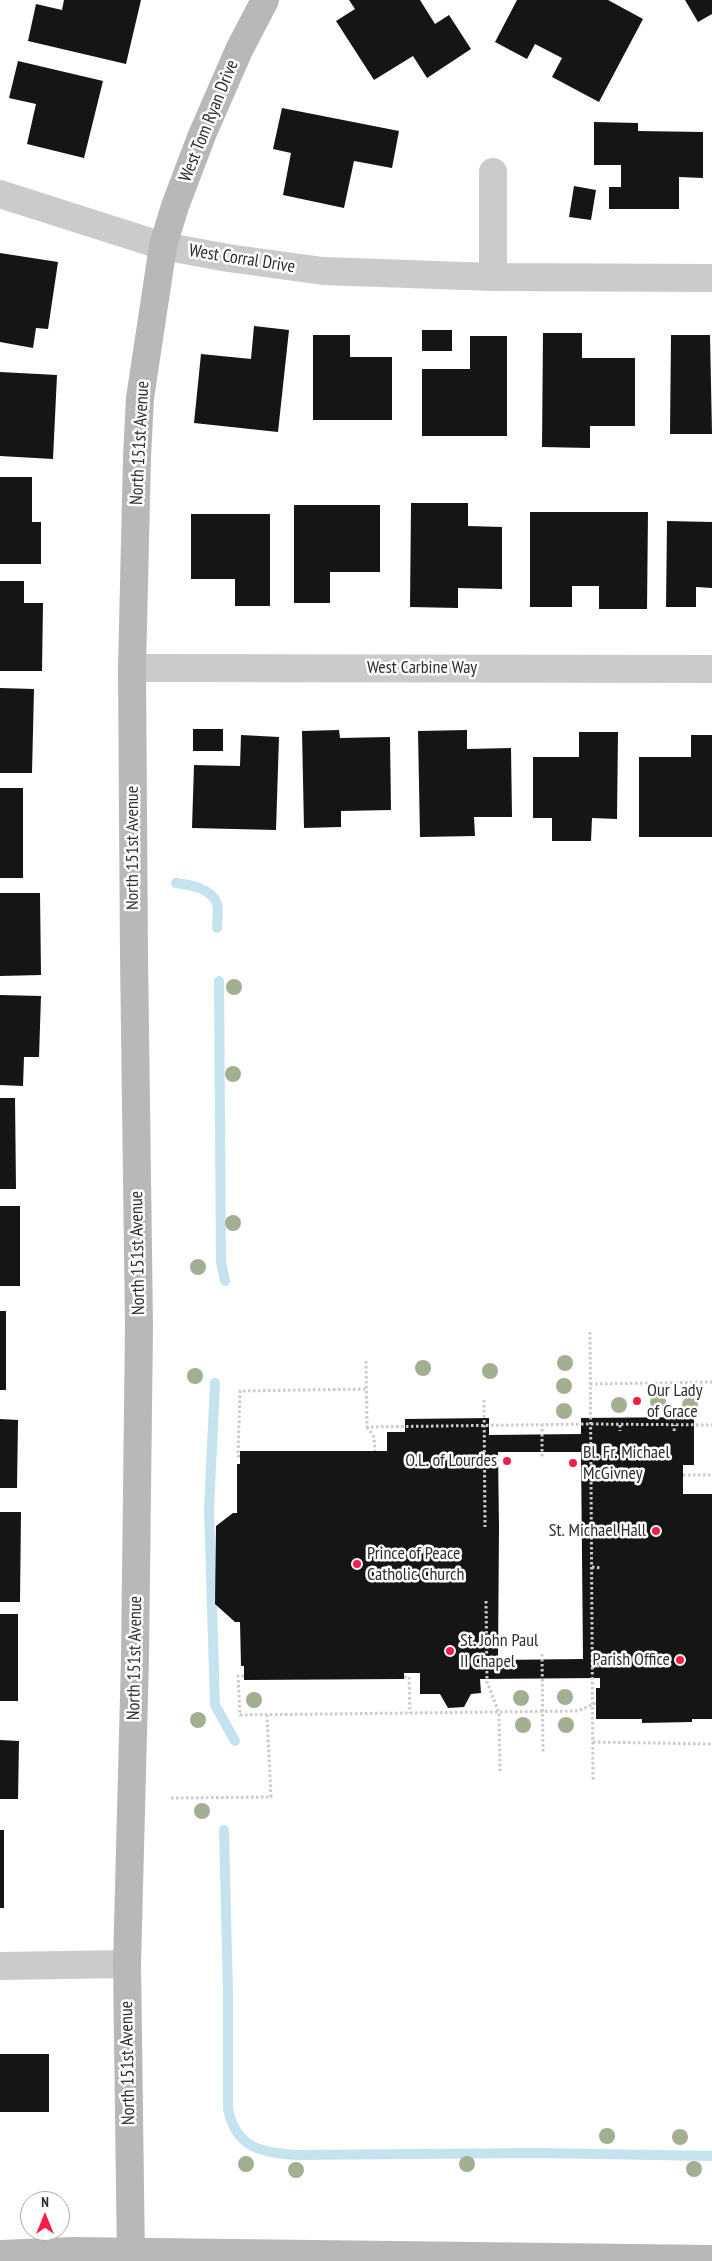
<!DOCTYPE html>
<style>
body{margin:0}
#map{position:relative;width:712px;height:2261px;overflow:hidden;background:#fff;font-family:"PT Sans Narrow",sans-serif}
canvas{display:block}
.north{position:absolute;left:20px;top:2191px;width:50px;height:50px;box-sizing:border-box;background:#fff;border:1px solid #ababab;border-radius:50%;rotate:0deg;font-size:14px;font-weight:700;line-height:20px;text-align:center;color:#2e2e2e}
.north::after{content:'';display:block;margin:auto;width:18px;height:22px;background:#f61e46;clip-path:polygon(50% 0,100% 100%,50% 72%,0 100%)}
</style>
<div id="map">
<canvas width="712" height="2261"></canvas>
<div class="north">N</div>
</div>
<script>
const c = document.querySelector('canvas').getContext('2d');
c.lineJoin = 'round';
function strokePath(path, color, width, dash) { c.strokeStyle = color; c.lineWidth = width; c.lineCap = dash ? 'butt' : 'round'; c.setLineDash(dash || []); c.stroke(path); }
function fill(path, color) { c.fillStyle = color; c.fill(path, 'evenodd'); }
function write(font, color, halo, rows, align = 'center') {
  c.font = font + ' "PT Sans Narrow",sans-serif'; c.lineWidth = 5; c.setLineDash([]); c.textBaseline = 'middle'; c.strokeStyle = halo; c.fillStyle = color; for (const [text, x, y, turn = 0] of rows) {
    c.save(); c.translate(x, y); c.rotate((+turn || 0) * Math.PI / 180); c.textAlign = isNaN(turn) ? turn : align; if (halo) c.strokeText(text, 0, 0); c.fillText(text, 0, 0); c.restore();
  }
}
strokePath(new Path2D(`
 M176 883C190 885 212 888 217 904 219 911 217 921 217 928
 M219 981 221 1262 225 1281
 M215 1383 209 1509 215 1705 235 1741
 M224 1830 228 1993V2109C236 2148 261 2153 297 2155L536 2153 712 2156`), '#c4e3ef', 10);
fill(new Path2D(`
 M64 0H141L126 64 28 41 36 4 62 10Z
 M349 0H420L435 24 449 15 471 49 427 78 413 56 374 80 336 21 355 9Z
 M517 0H608L643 19 599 102 552 77 562 58 535 44 527 59 495 42Z
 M685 0H712V14L698 22Z
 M18 61 103 81 84 158 27 144 36 104 9 98Z
 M282 108 399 131 392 168 354 161 344 208 283 195 291 153 273 149Z
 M594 122 638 123V131L703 132V178L679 177V209H609V187H621V165H594Z
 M574 186 596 190 591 220 569 217Z
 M0 253 58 262 48 329 36 328 33 348 0 342Z
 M254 326 289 330 278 432 194 423 201 354 251 359Z
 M422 330H452V351H422Z
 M543 333H582V358H635V426H590V448L542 447Z
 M313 335H350V357H392V420H313Z
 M671 335H710L712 434H670Z
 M470 336H507V436H422V369H470Z
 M0 372 57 375 53 459 0 456Z
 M0 477H32V522H41V564H0Z
 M411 503H468V526L502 527V589L458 588V608L410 607Z
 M294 505H380V572H330V603H294Z
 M530 512H648L647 609H599V586H572V607H530Z
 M191 514H270V606H235V579H191Z
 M667 521 712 522V588L696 587V607H666Z
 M0 581H24V603H43L42 671H0Z
 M0 688 34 689 32 773H0Z
 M193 729H223V751H193Z
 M339 730 340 738 390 737 391 810 341 811V827L304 828 302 731Z
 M467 730V749L511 748 512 817H474L475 836 420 837 418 731Z
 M579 732H618L617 819 592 818 591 841H552V818H533V757H579Z
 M241 735 279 737 276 830 192 828 194 765 240 766Z
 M691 735H712V837H639V757H691Z
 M0 788H23V878H0Z
 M0 893H40L41 975 0 976Z
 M0 995 41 996 39 1057H24L23 1086 0 1085Z
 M0 1098H15L16 1189H0Z
 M0 1206H20V1286H0Z
 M0 1311H6V1390H0Z
 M694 1417V1465H683V1494H712V1719H692V1722L642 1723V1719H596V1688H600V1678L480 1679 481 1693 471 1694 464 1707 448 1708 440 1694H420V1673H404V1679L244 1680V1666H241L240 1622H235L215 1604 216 1526 233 1513H237V1464H240V1451H387V1432H405V1419L489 1418V1435L581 1434V1418ZM498 1452H581L583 1659 498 1660 499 1527Z
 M0 1419 18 1420 17 1488H0Z
 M0 1512H21L20 1602H0Z
 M0 1614H18V1701H0Z
 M0 1740 19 1741 18 1799H0Z
 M0 1830H4V1908H0Z
 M0 2054H49V2112H0Z`), '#151515');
strokePath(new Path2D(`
 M590 1332 593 1781
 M366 1361 367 1427 590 1424 712 1425
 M590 1384 712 1382
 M484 1400 485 1527
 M542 1424V1457
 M620 1425V1431
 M367 1427 374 1437 375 1451
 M674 1431 675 1425
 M240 1456H238L240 1391 366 1389
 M683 1475H712
 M592 1567 601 1568
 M486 1601 487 1682 499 1713 500 1772
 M542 1654 543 1752
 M592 1666H600
 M244 1676H238L240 1715 578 1711 596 1703
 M404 1677H409L410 1713
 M593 1742 712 1744
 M171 1798 271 1797 267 1715`), '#cbcbcb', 3, [2.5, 2.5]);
strokePath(new Path2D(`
 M493 172V277
 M0 194 163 246 228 258 323 271 493 277 712 278
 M132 668 712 669
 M0 1966 127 1964`), '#cbcbcb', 28);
strokePath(new Path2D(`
 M0 2254 74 2251 712 2259
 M131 2261 127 1964 135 1658 139 1326 134 956 132 668 137 457 140 398 163 246 175 206 202 135 239 50 265 0`), '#b8b8b8', 28);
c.fillStyle = '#a2af91';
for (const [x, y] of [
 [234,987],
 [233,1074],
 [233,1223],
 [198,1267],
 [565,1363],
 [423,1368],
 [490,1371],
 [195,1376],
 [564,1386],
 [658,1402],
 [619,1405],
 [690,1405],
 [564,1411],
 [565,1697],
 [521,1698],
 [254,1700],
 [198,1720],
 [523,1725],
 [566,1725],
 [202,1811],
 [607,2136],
 [680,2137],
 [246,2164],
 [467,2164],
 [694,2169],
 [296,2170]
]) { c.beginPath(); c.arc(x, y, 8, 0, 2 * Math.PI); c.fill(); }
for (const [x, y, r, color] of [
 [637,1401,5,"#f61e46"],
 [507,1461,5,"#f61e46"],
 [573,1463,5,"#f61e46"],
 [656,1531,5,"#f61e46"],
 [357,1564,5,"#f61e46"],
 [450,1651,5,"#f61e46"],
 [680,1660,5,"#f61e46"]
]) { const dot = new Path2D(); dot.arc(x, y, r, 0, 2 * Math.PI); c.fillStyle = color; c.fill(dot); strokePath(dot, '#fff', 2); }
write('18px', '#2e2e2e', '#fff', [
 ["West Tom Ryan Drive",209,121,-68],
 ["West Corral Drive",242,259,9],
 ["North 151st Avenue",140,443,-87],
 ["West Carbine Way",422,668],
 ["North 151st Avenue",133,848,-90],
 ["North 151st Avenue",138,1253,-91],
 ["North 151st Avenue",135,1658,-89],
 ["North 151st Avenue",128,2063,-91]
]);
write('18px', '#2e2e2e', '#fff', [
 ["Our Lady",647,1391],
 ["of Grace",647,1412],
 ["Bl. Fr. Michael",583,1453],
 ["McGivney",583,1474],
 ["O.L. of Lourdes",497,1461,"right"],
 ["St. Michael Hall",646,1531,"right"],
 ["Prince of Peace",367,1554],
 ["Catholic Church",367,1575],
 ["St. John Paul",460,1641],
 ["II Chapel",460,1662],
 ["Parish Office",670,1660,"right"]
], 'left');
</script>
